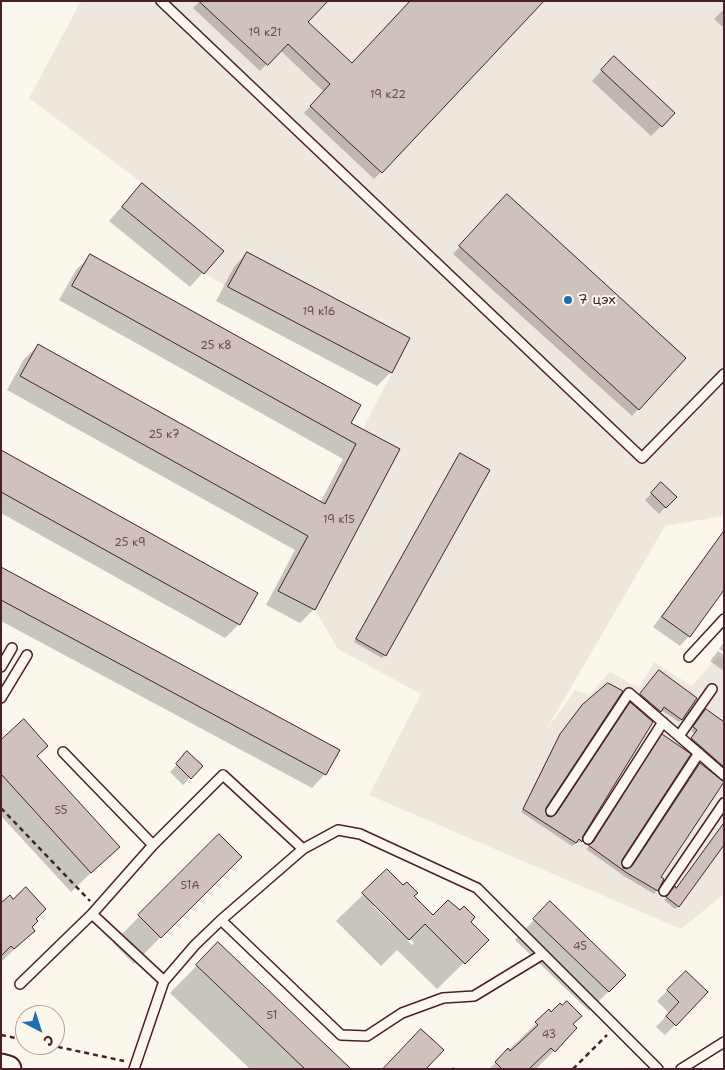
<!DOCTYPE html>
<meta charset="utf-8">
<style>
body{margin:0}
#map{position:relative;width:725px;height:1070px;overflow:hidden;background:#fbf7ec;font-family:"Shantell Sans",sans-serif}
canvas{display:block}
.frame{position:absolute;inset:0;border:2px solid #4a1f2b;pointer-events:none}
.north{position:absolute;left:15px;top:1005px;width:50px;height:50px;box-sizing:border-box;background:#fbf7ec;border:1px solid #b4a19f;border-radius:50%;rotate:140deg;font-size:14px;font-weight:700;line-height:20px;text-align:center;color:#4a1f2b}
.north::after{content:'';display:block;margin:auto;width:18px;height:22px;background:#1f6fb2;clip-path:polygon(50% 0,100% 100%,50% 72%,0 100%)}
</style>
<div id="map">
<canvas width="725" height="1070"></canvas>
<div class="frame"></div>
<div class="north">С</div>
</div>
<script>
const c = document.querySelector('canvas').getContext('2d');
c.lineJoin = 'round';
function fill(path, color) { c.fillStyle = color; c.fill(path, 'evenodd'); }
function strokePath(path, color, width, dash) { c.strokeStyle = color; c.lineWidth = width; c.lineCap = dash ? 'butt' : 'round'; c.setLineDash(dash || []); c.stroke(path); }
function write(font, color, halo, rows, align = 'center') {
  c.font = font + ' "Shantell Sans",sans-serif'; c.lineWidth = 4; c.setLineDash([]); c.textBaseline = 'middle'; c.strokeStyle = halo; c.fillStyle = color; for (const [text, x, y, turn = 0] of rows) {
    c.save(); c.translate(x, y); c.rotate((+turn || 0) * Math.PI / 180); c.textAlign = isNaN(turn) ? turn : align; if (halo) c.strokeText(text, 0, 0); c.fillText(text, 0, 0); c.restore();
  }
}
fill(new Path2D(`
 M81 1H724V516L665 526 545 732 575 690 589 695 610 672 639 688 654 662 692 686 718 656 724 660V894L681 929 369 795 421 694 338 649 315 610 278 591 392 373 204 274 122 207 141 182 29 98Z`), '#eee7de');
fill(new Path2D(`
 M200 1 306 22 352 65 381 172 374 179 304 113 324 92 280 50 260 71 193 8Z
 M724 9V28L714 19Z
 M604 68 661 126 651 136 592 81Z
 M142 184 222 251 190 287 109 221Z
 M500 203 638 409 632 416 453 254Z
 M247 253 391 372 377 386 216 301 234 267Z
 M90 256 349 424 398 450 314 609 300 623 266 605 295 550 7 390 24 359 38 346 320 503 343 459 59 300 76 270Z
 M1 452 239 624 225 638 1 513Z
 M460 454 385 655 382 658 354 642Z
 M662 483 675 497 659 514 645 500Z
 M724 532 689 636 680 646 653 627Z
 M1 569 325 774 312 788 1 621Z
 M724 642V652L719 649Z
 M718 651 724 655V671L710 661Z
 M656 675 682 719 679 722 661 710 657 714 638 698Z
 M579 710 544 807 546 817 582 835 581 841 572 846 521 812 558 739Z
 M703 713 724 724V773L689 742 695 734 691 731Z
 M1 742 36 756 118 847 71 892 1 816Z
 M188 753 201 766 183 785 170 772Z
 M219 836 240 857 134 964 113 943Z
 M592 844 620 859 622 869 663 880 657 891 654 894 624 876 586 849Z
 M387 871 433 917 469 922 487 940 437 989 397 950 381 966 336 921ZM375 905 391 920V924L373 906ZM409 938 414 943 412 945 407 940Z
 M675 888 678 906 675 909 664 900Z
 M550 903 625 975 589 1011 515 940Z
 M1 905 35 919 31 927 34 931 1 962Z
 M218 944 349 1069H250L170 993Z
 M686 972 707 993 665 1035 656 1027 669 1013 657 1001Z
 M549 1011 576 1029 536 1069H489Z`), '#0003');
const building = new Path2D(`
 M199 1H328L308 22 352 63 410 1H544L382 173 310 106 330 84 288 44 268 65Z
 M614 56 675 113 662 127 601 70Z
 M142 183 224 251 204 274 122 207Z
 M507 194 686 358 639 410 459 246Z
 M247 252 410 338 392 373 228 287Z
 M90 254 361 405 351 423 400 449 315 610 278 591 308 536 20 376 38 344 325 504 356 444 72 286Z
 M1 450 258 593 240 625 1 492Z
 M460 453 490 470 386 656 356 639Z
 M661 482 677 497 666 508 651 493Z
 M724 531V590L690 637 662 617Z
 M1 567 340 750 326 775 1 600Z
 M659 670 697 698 682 720 664 707 661 712 640 694Z
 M608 683 623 691 546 808 547 816 551 817 556 814 630 702 653 722 583 836 582 842 579 839 576 843 523 809 560 734 582 705Z
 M706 709 724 722V767L691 738 697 730 693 727Z
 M24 719 48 746 37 756 120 847 91 873 1 774V740Z
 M662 734 691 754 622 860 623 868 627 869 632 866 700 763 724 782 661 877 664 879 658 891 627 873 588 845 593 842Z
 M187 751 203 766 191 779 176 764Z
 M724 823V845L679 907 666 897 675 886 676 888Z
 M219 834 242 857 161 938 138 915Z
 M387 869 403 885 407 882 418 893 414 896 433 915 448 900 460 910 464 906 475 917 471 922 489 940 465 964 425 924 409 940 362 893Z
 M26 887 46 909 36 919 38 921 32 927 35 931 14 949 11 946 1 956V903L10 895 13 899Z
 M550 901 626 975 609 992 533 919Z
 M218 942 351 1069H305L196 965Z
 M686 971 708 992 676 1026 666 1016 679 1002 667 990Z
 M567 1001 582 1016 573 1024 577 1028 555 1052 551 1048 529 1069H502L495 1062 508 1048 510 1051 519 1043 538 1025 535 1022 549 1009 551 1012 560 1003 562 1005Z
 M421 1029 444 1050 426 1069H383Z`);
fill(building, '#cfc2bc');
strokePath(building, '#4a1f2b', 1);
const lane = new Path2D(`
 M161 1 642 458 724 374
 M689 657 724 619
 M1 667 12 648
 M1 698 27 655
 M679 736 712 689
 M63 752 153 845
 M551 811 629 693 724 775
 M588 839 663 722
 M627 863 699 753
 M664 891 724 803
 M92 914 164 981
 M221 920 341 1035 367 1036 402 1013 443 998 474 996 543 954
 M20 984 92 914 153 845 223 775 303 849 338 830 360 834 477 888 658 1069
 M134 1069 164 981 195 945 221 920 303 849
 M681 1069 724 1042`);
const secondary = new Path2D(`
 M1 1067 8 1069`);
strokePath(lane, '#4a1f2b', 12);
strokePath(secondary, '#4a1f2b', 29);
strokePath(new Path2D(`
 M1 808 90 901
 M1 1035 25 1040
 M49 1045 124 1061
 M452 1069H455
 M573 1069 607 1035`), '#4a1f2b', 2.5, [5, 4]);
strokePath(lane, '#fbf7ec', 9);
strokePath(secondary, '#fbf7ec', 25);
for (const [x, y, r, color] of [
 [568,300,5,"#1f6fb2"]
]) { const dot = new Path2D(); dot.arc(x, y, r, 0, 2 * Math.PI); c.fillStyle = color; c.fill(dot); strokePath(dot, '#fbf7ec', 2); }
write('11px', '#6b484f', null, [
 ["19 к21",265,33],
 ["19 к22",388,95],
 ["19 к16",319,312],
 ["25 к8",216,346],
 ["25 к7",164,435],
 ["19 к15",339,520],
 ["25 к9",130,543],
 ["55",61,811],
 ["51А",190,886],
 ["45",580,947],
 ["51",272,1016],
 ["43",549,1035]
]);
write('14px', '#4a1f2b', '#fbf7ec', [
 ["7 цэх",578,300]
], 'left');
</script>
